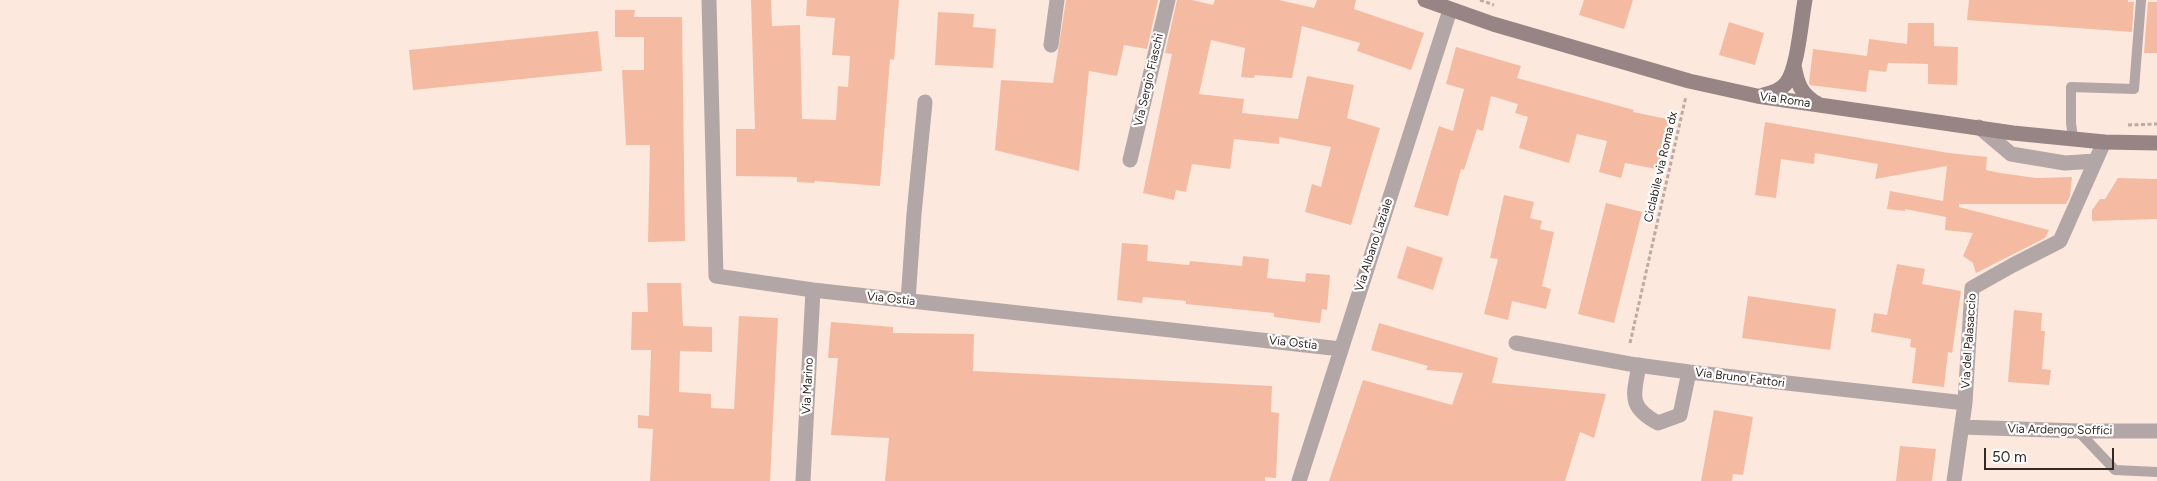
<!DOCTYPE html>
<style>
body{margin:0}
#map{position:relative;width:2157px;height:481px;overflow:hidden;background:#fde8de;font-family:Figtree,sans-serif}
canvas{display:block}
.scale{position:absolute;left:1984px;top:448px;width:130px;height:22px;box-sizing:border-box;border:2px solid #322824;border-top:0;padding-left:6px;font-size:15px;line-height:18px;white-space:nowrap;color:#322824;-webkit-text-stroke:4px #fff;paint-order:stroke}
</style>
<div id="map">
<canvas width="2157" height="481"></canvas>
<div class="scale">50 m</div>
</div>
<script>
const c = document.querySelector('canvas').getContext('2d');
c.lineJoin = 'round';
function fill(path, color) { c.fillStyle = color; c.fill(path, 'evenodd'); }
function strokePath(path, color, width, dash) { c.strokeStyle = color; c.lineWidth = width; c.lineCap = dash ? 'butt' : 'round'; c.setLineDash(dash || []); c.stroke(path); }
function write(font, color, halo, rows, align = 'center') {
  c.font = font + ' Figtree,sans-serif'; c.lineWidth = 4.5; c.setLineDash([]); c.textBaseline = 'middle'; c.strokeStyle = halo; c.fillStyle = color; for (const [text, x, y, turn = 0] of rows) {
    c.save(); c.translate(x, y); c.rotate((+turn || 0) * Math.PI / 180); c.textAlign = isNaN(turn) ? turn : align; if (halo) c.strokeText(text, 0, 0); c.fillText(text, 0, 0); c.restore();
  }
}
fill(new Path2D(`
 M751 0H771L772 26 800 25 802 119 836 120 838 86 848 87 850 56 832 55 835 18 806 16 807 0H899L894 60 890 59 880 186 815 181 814 183 797 182V177L736 176V129H755Z
 M1066 0H1158L1147 49 1124 45 1117 76 1089 71 1079 171 995 150 1001 80 1053 83Z
 M1177 0H1192L1213 5 1215 0H1279L1314 8 1317 0H1356L1354 9 1424 33 1411 70 1357 51 1360 43 1302 26 1292 78 1255 75 1254 78 1241 77 1245 48 1211 40 1199 94 1244 99 1242 113 1298 119 1307 76 1354 85 1347 118 1380 128 1351 225 1305 212 1312 184 1321 187 1331 147 1279 137V144L1234 139 1230 169 1192 164 1186 192 1176 190 1174 200 1143 193 1172 54 1165 53Z
 M1584 0H1633L1624 29 1579 15Z
 M1969 0H2128V2H2134L2132 32 1967 20Z
 M2148 2H2157V53H2144Z
 M615 10H635L634 17H682L685 241 648 242 650 145H626L622 70H644V37H615Z
 M938 12 974 14 973 27 996 29 993 68 935 65Z
 M1729 22 1764 33 1755 65 1719 55Z
 M1908 23H1934V46L1958 47 1957 85 1928 84V64L1888 63 1886 72 1869 70 1866 92 1810 85 1809 83 1813 49 1867 56 1869 39 1907 44Z
 M598 31 602 71 413 90 409 50Z
 M1456 47 1521 66 1517 78 1634 110 1633 112 1672 120 1662 170 1625 163 1621 178 1599 172 1607 141 1577 134 1569 163 1519 148 1528 117 1515 113 1518 104 1491 96 1483 131 1477 129 1464 170 1461 169 1448 216 1414 207 1439 126 1453 131 1464 89 1446 84Z
 M1765 122 1949 153 1987 157 1986 170 2000 173 2036 178 2072 177 2070 196 2066 204H1959V207L2049 230 2045 238 1976 273 1973 263 1963 256 1973 233 1945 230 1946 217 1905 209V211L1887 209 1890 191 1943 201 1947 166 1875 179 1878 164 1815 153 1814 164 1781 159 1776 198 1755 195Z
 M2118 178 2157 179V219L2092 221V210L2100 199H2105Z
 M1504 195 1534 202 1530 218 1542 221 1540 229 1554 232 1542 286 1551 289 1546 309 1512 301 1508 320 1484 314 1498 259 1490 258Z
 M1606 203 1642 212 1614 323 1578 314Z
 M1122 243 1148 245 1147 261 1189 265 1190 261 1242 266 1243 256 1269 259 1267 278 1305 282 1306 273 1330 275 1327 310 1322 309 1320 323 1274 317V313L1186 304V301L1143 297 1142 303 1117 300Z
 M1407 246 1443 258 1433 290 1397 278Z
 M1897 264 1925 269 1922 284 1961 291 1952 353 1948 352 1944 387 1912 383 1916 348 1910 347 1911 339 1871 332 1874 313 1887 315Z
 M647 283H681L683 326 712 327V352L680 351 679 392 711 394V408L734 409 739 316 778 318 770 481H650L653 429 638 428V415L649 416 651 350H631L632 312H648Z
 M1748 296 1836 309 1830 350 1742 338Z
 M2014 310 2042 313 2041 331H2045L2042 369 2051 370 2049 385 2008 382Z
 M831 322 893 327V333L974 334 973 371 1272 386 1271 412 1279 413 1276 478 1265 477V481H885L889 438 831 435 838 358H828Z
 M1379 323 1498 358 1492 383 1606 394 1594 438 1580 432 1565 481H1329L1363 380 1452 405 1463 373 1426 370 1428 366 1371 350Z
 M1714 410 1753 417 1743 475 1733 474 1732 481H1701Z
 M1900 446 1936 449 1932 481H1896Z`), '#f4bba2');
strokePath(new Path2D(`
 M1480 0 1494 5
 M2128 125 2157 124
 M1630 343 1686 96`), '#bdaba3', 3, [4, 2.5]);
strokePath(new Path2D(`
 M2073 138 2071 123V87L2134 89 2141 0
 M2078 431 2115 470 2157 472`), '#b3a6a6', 10);
strokePath(new Path2D(`
 M709 0 716 276 813 290 1341 349
 M1051 45 1057 0
 M1979 127 2011 154 2065 163 2095 161
 M1130 160 1168 0
 M908 301 914 214 925 102
 M1516 343 1630 364 1689 372 1965 403
 M1639 365C1634 395 1627 406 1658 423L1680 415 1689 372
 M1962 427 2078 431H2157
 M803 481 813 290
 M1299 481 1450 10
 M1954 481 1965 403 1972 288 2013 265 2060 241 2104 142`), '#b3a6a6', 15);
strokePath(new Path2D(`
 M1425 0 1493 24 1689 81 1757 96 2013 133 2104 142 2157 143
 M1794 65C1797 83 1801 95 1818 104
 M1763 95C1772 93 1782 90 1787 82 1798 66 1801 21 1805 0`), '#978484', 15);
write('12px', '#322824', '#fff', [
 ["Via Sergio Fiaschi",1149,80,-77],
 ["Via Roma",1785,100,8],
 ["Ciclabile via Roma dx",1661,167,-77],
 ["Via Albano Laziale",1374,245,-72],
 ["Via Ostia",891,299,6],
 ["Via del Palasaccio",1969,341,-86],
 ["Via Ostia",1293,343,6],
 ["Via Bruno Fattori",1740,378,7],
 ["Via Marino",808,386,-87],
 ["Via Ardengo Soffici",2060,430,1]
]);
</script>
